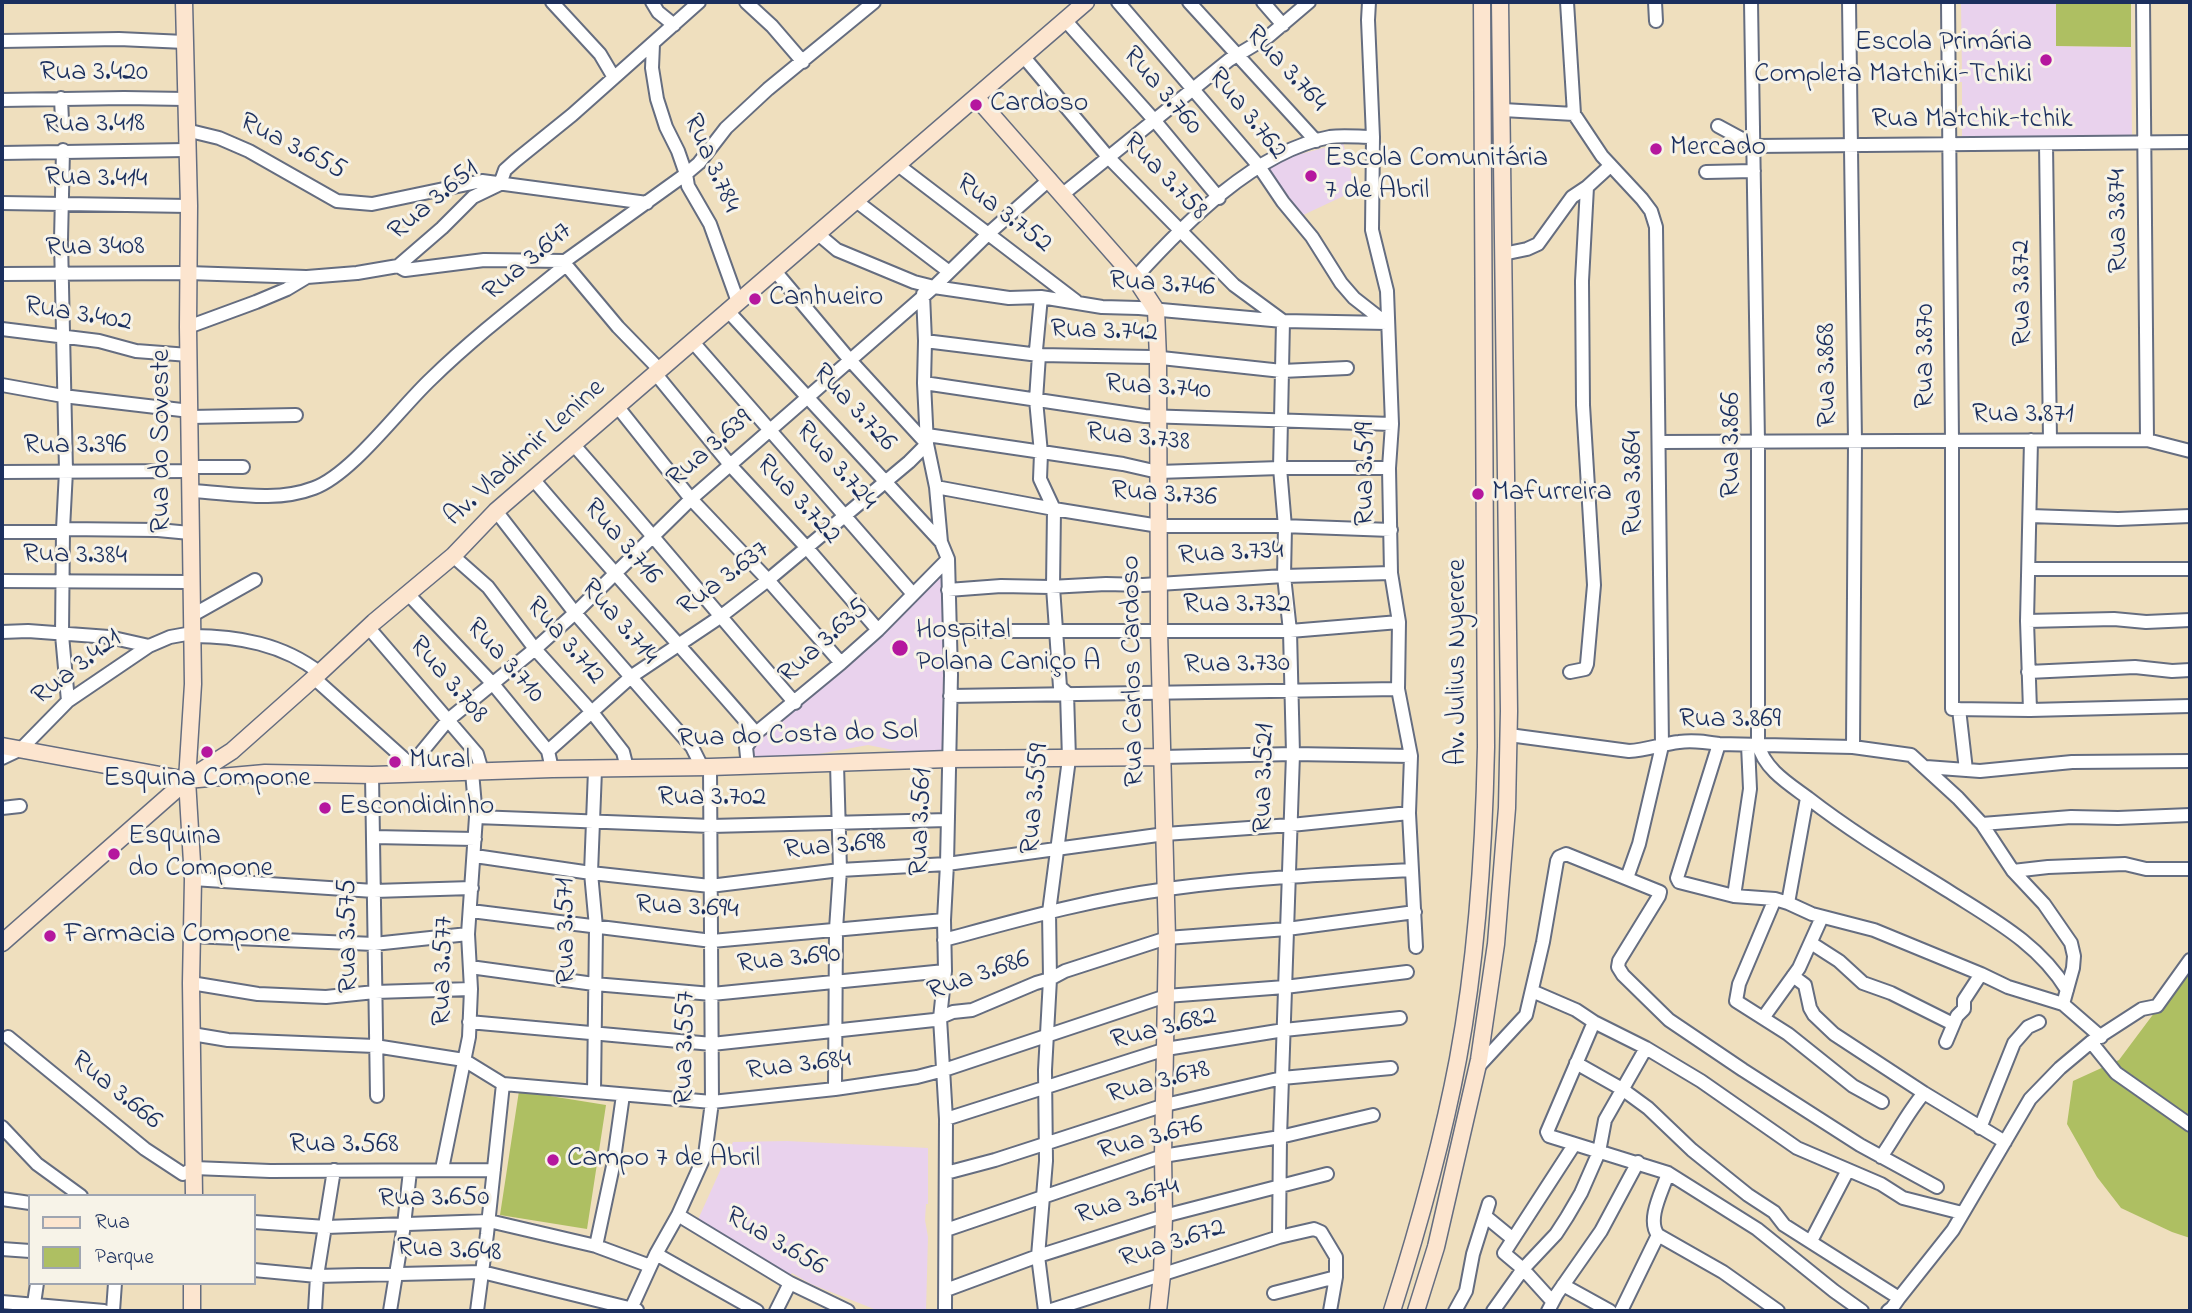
<!DOCTYPE html>
<meta charset="utf-8">
<style>
body{margin:0}
#map{position:relative;width:2192px;height:1313px;overflow:hidden;background:#efdfbe;font-family:"Indie Flower",sans-serif}
canvas{display:block}
.frame{position:absolute;inset:0;border:4px solid #1b2f5e;pointer-events:none}
.legend{position:absolute;left:28px;top:1194px;width:228px;height:91px;box-sizing:border-box;background:#f7f3e8;border:2px solid #9fa5b1;margin:0;padding:9px 12px;list-style:none;font-size:21px;color:#1b2f5e}
.legend li{display:flex;align-items:center;gap:14px;height:35px}
.legend b{width:35px;border:2px solid #9fa5b1}
</style>
<div id="map">
<canvas width="2192" height="1313"></canvas>
<div class="frame"></div>
<ul class="legend">
<li><b style="height:9px;background:#fce5cf"></b>Rua</li>
<li><b style="height:19px;background:#aebf62"></b>Parque</li>
</ul>
</div>
<script>
const c = document.querySelector('canvas').getContext('2d');
c.lineJoin = 'round';
function fill(path, color) { c.fillStyle = color; c.fill(path, 'evenodd'); }
function strokePath(path, color, width, dash) { c.strokeStyle = color; c.lineWidth = width; c.lineCap = dash ? 'butt' : 'round'; c.setLineDash(dash || []); c.stroke(path); }
function write(font, color, halo, rows, align = 'center') {
  c.font = font + ' "Indie Flower",sans-serif'; c.lineWidth = 6; c.setLineDash([]); c.textBaseline = 'middle'; c.strokeStyle = halo; c.fillStyle = color; for (const [text, x, y, turn = 0] of rows) {
    c.save(); c.translate(x, y); c.rotate((+turn || 0) * Math.PI / 180); c.textAlign = isNaN(turn) ? turn : align; if (halo) c.strokeText(text, 0, 0); c.fillText(text, 0, 0); c.restore();
  }
}
fill(new Path2D(`
 M1961 4H2056V46L2131 47 2132 137H1962V82H1959V73L1962 72Z
 M1343 143 1354 182 1348 183 1350 193 1299 217 1262 167 1266 163Z
 M947 559 948 761 868 745 748 767V745Z
 M787 1141 928 1148V1204H926L925 1220 928 1237 926 1311H879L811 1284 792 1273 790 1275 696 1224 733 1142Z`), '#e9d2ed');
fill(new Path2D(`
 M2056 2H2131V47L2056 46Z
 M2190 965V1238L2172 1232 2121 1208 2097 1177 2067 1124 2073 1081 2119 1060Z
 M519 1091 606 1105 587 1229 500 1215Z`), '#aebf62');
const street = new Path2D(`
 M552 2 600 54 613 76
 M652 2 658 12 674 25
 M746 2 772 26 803 62
 M1118 2 1258 165 1283 202 1312 237 1341 283 1354 298 1386 323
 M1189 2 1316 141
 M1263 2 1283 25
 M1369 2 1368 20 1373 137 1372 230 1387 291 1392 424 1389 468 1391 573 1399 622 1398 689 1411 756 1409 813 1416 947
 M1567 2 1574 114 1602 156 1642 199 1651 211 1656 227 1662 746 1639 844 1627 878
 M1655 2 1656 21
 M1751 2 1758 442V744C1764 769 1789 784 1808 798 1853 833 1902 862 1950 892 1994 920 2039 944 2067 990
 M1849 2 1855 441 1853 747
 M1948 2 1952 441V709L2030 710 2190 706
 M2143 2 2147 440
 M1065 20 1155 121 1219 198
 M2 41 119 39 185 42
 M653 44 652 68 657 99 666 127 678 151 686 174 688 186 710 224 738 302
 M1023 56 1109 158 1234 285 1283 321 1280 468 1285 527 1284 576 1290 631 1293 754 1280 1137 1279 1237
 M61 98 62 121
 M2 100 124 98 186 99
 M1503 110 1574 114
 M1718 126 1755 146
 M186 130 219 138 249 151 337 201 372 204 482 181 647 203
 M2046 144 2050 440
 M1755 146 2190 142
 M63 150 61 240 66 471 63 529 62 635 68 701
 M2 153 186 150
 M898 165 1076 301
 M1706 172 1754 171
 M1063 194 1229 60 1269 36 1309 2
 M856 201 948 271
 M2 203 189 206
 M818 234 837 250 914 282 934 287 1009 298 1041 297 1102 307 1139 308 1283 321 1387 323
 M1503 254 1527 249 1538 244 1572 197 1587 187 1610 166
 M566 265 618 327 660 370
 M398 266 405 270 484 260 565 261
 M2 274 188 273 306 277
 M1135 278C1184 224 1255 151 1330 137 1343 135 1359 137 1373 137
 M923 294 925 341 924 383 927 444 936 487 941 542 948 559 951 675 947 864 944 920 945 971 940 1018 946 1119 945 1311
 M1041 297 1036 350 1039 355 1036 400 1041 453 1040 479 1054 509 1053 587 1060 687 1067 693 1069 759 1049 912 1050 979 1045 1070 1046 1161 1038 1256 1045 1311
 M727 310 941 542
 M188 327 256 302 287 289 307 277 357 273 398 266 442 228 473 197 500 184 505 170 515 161 572 115 699 2
 M2 329 99 341 136 351 189 355
 M692 341 913 594
 M925 341 1039 355 1152 357 1282 371 1347 368
 M655 373 731 466 807 548 878 630
 M924 383 1145 416 1392 424
 M2 385 63 396 190 411
 M617 406 691 499 768 580 841 663
 M190 417 296 415
 M927 435 1123 464 1158 472 1280 468H1389
 M1659 442 2147 440 2190 451
 M573 444C648 529 720 617 795 703
 M190 467H243
 M2 472 190 471
 M533 479C606 565 683 648 756 733
 M936 487 1054 509 1159 526H1282L1391 530
 M191 491C231 493 275 503 314 488 352 474 399 409 431 379 473 338 520 302 566 265L565 261 686 174 699 163 726 128 768 89 874 2
 M496 511 575 613 692 747 702 767
 M2030 516 2118 519 2190 516
 M63 529 158 530 190 533
 M2 532H63
 M453 556 488 587 535 649 591 711 623 752 627 768
 M2029 569H2190
 M2 581 190 582
 M948 590 1001 586 1050 587 1106 584 1143 585 1284 576 1391 573
 M408 594 493 684 548 751 552 769
 M191 616 255 580
 M2027 621 2114 619 2146 622 2190 620
 M368 627 477 754 482 771
 M949 631H1290L1399 622
 M2 632 28 631 109 637 149 646
 M192 636C238 636 283 644 320 673
 M1570 672 1585 669 1587 664 1594 585 1583 405 1582 281 1587 187
 M2028 672 2135 667 2172 671 2190 670
 M314 678 411 765V773
 M950 696 1398 689
 M1959 709 1966 770
 M2030 710 2027 621 2031 440
 M1509 735 1629 751C1647 750 1662 744 1679 742 1693 740 1706 742 1719 744L1853 747 1911 755 1958 798 1982 824 2013 871 2044 904 2071 943 2074 956 2073 968 2063 1004
 M1719 744 1677 878 1679 882 1734 896 1775 899 1788 903 1812 914 1874 930 1981 974 2008 987 2063 1004 2101 1037
 M548 751 632 676 720 617 768 580 909 462 927 444 849 359 775 271
 M1162 757 1293 754 1411 756
 M2 758 21 749 68 701 149 646 170 637 192 633
 M411 765 448 720 535 649 575 613 691 499 934 287 988 234 1050 179
 M748 766 746 747 756 733 841 663 878 630 948 559
 M1926 767 1980 771 2072 762 2190 761
 M372 775 377 1096
 M2 808 20 806
 M476 817 711 826 948 820
 M1982 824 2071 817 2118 818 2190 815
 M373 837 475 839
 M475 856 591 873 710 886 840 870 947 864 1165 834 1291 825 1409 813
 M2013 871 2048 867 2125 864 2146 869H2188
 M193 879 374 891 472 888
 M1734 896 1750 789 1748 745
 M1775 899 1739 984 1736 1001 1788 1034 1853 1086 1882 1102
 M1788 903 1807 798
 M471 911 712 941 944 920
 M191 936 374 944 468 934
 M944 940C1018 920 1092 899 1167 889 1248 878 1330 874 1412 870
 M1811 943 1839 961 1863 983 1891 993 1953 1024
 M470 967 594 984 712 994 945 971
 M1793 976 1805 985 1810 1008 1814 1015 1834 1034 1924 1093 2005 1142
 M191 983 258 994 326 997 375 992 471 989
 M1532 991 1576 1010 1594 1022 1646 1048 1701 1081 1797 1148 1881 1184 1903 1198 1962 1213
 M1763 1018 1799 968 1822 917
 M469 1022 712 1044 934 1020 953 1012 972 1010 1036 983 1050 979 1065 971 1167 938 1287 929 1415 912
 M1594 1022 1547 1132 1549 1136 1668 1173 1757 1229 1834 1291 1862 1311
 M192 1034 228 1040 375 1046 464 1060 503 1084 712 1102 835 1089 917 1077 944 1070 1166 996 1285 987 1407 972
 M8 1037 145 1149 183 1174 194 1168 270 1171 494 1170
 M1946 1042 1957 1016 1964 1009V1000L1981 974
 M2091 1042 2116 1073 2190 1125
 M1576 1063 1622 1089 1648 1108 1692 1150 1748 1195 1774 1212 1784 1225 1899 1298
 M1477 1068 1526 1015 1543 942 1557 861 1559 857 1566 854 1660 892 1659 896 1619 961 1618 967 1623 975 1669 1020 1743 1070 1860 1145 1937 1187
 M835 1089 836 929 840 870 837 764
 M594 1092 596 927 591 873 595 770
 M946 1119 1166 1049 1284 1030 1400 1018
 M2 1127 37 1164 81 1196
 M1980 1128 2014 1043 2028 1027 2039 1022
 M1881 1157C1896 1136 1907 1113 1924 1093
 M442 1169 469 1037 471 989 468 934 476 817 472 772
 M946 1173 995 1160 1165 1105 1282 1078 1391 1068
 M1668 1173C1663 1190 1646 1219 1658 1235L1723 1272 1778 1311
 M2 1199 30 1203
 M678 1215 790 1283 848 1311
 M1485 1216 1513 1239
 M254 1222 326 1227 489 1221 596 1246 650 1266
 M946 1230 1163 1156 1280 1137 1373 1115
 M1811 1241 1848 1170
 M596 1246 613 1166 623 1095
 M2 1249 30 1251
 M656 1254 757 1311
 M254 1270 317 1276 482 1272 637 1310
 M1563 1285 1610 1311
 M946 1290 1038 1256 1164 1216 1327 1174
 M1274 1293 1336 1277
 M1552 1301 1523 1269 1504 1253 1574 1145
 M2 1302 104 1311
 M33 1311 37 1283
 M113 1311 115 1283
 M315 1311 317 1276 334 1170
 M390 1311 404 1225 410 1171
 M477 1311 487 1234 503 1084
 M630 1311 656 1254 678 1215 705 1155 712 1102 710 767
 M776 1311 790 1283
 M1048 1311 1279 1237 1314 1229 1321 1232 1336 1257V1277L1330 1311
 M1455 1311 1466 1291 1473 1254 1489 1203
 M1493 1311 1523 1269 1556 1234 1567 1217 1581 1193 1599 1152 1605 1120 1646 1048
 M1548 1311 1557 1294 1601 1231 1638 1162
 M1621 1311 1658 1235
 M1888 1311 1892 1308 1899 1298 1953 1230 2030 1099 2060 1068 2091 1042 2142 1009 2157 1006 2190 960`);
const secondary = new Path2D(`
 M184 2 189 206 188 327 193 684 187 780 193 879 191 983 194 1196
 M976 97 1135 278 1156 310 1158 358 1159 631 1167 938 1163 1156 1164 1216 1162 1275 1158 1311
 M2 746 187 780 265 773 372 775 552 769 710 767 949 759 1162 757
 M2 943 187 780 232 751 314 678 374 622 453 556 496 511 1086 2
 M192 1311V1283
 M1392 1311C1418 1229 1442 1144 1458 1059 1477 957 1484 850 1486 747L1482 2
 M1416 1311 1436 1247 1479 1060 1496 944 1507 808 1509 711 1500 2`);
strokePath(street, '#656d80', 16);
strokePath(secondary, '#656d80', 19);
strokePath(street, '#fff', 12);
strokePath(secondary, '#fce5cf', 16);
for (const [x, y, r, color] of [
 [2046,60,7,"#b5179e"],
 [976,105,7,"#b5179e"],
 [1656,149,7,"#b5179e"],
 [1311,176,7,"#b5179e"],
 [755,299,7,"#b5179e"],
 [1478,494,7,"#b5179e"],
 [900,648,9,"#b5179e"],
 [207,752,7,"#b5179e"],
 [395,762,7,"#b5179e"],
 [325,808,7,"#b5179e"],
 [114,854,7,"#b5179e"],
 [50,936,7,"#b5179e"],
 [553,1160,7,"#b5179e"]
]) { const dot = new Path2D(); dot.arc(x, y, r, 0, 2 * Math.PI); c.fillStyle = color; c.fill(dot); strokePath(dot, '#f7f3e8', 2.5); }
write('28px', '#1b2f5e', '#f7f3e8', [
 ["Escola Primária",2032,44,"right"],
 ["Completa Matchiki-Tchiki",2032,76,"right"],
 ["Cardoso",990,105],
 ["Mercado",1670,149],
 ["Escola Comunitária",1325,160],
 ["7 de Abril",1325,192],
 ["Canhueiro",769,299],
 ["Mafurreira",1492,494],
 ["Hospital",916,632],
 ["Polana Caniço A",916,664],
 ["Mural",409,762],
 ["Esquina Compone",207,780,"center"],
 ["Escondidinho",339,808],
 ["Esquina",128,838],
 ["do Compone",128,870],
 ["Farmacia Compone",64,936],
 ["Campo 7 de Abril",567,1160]
], 'left');
write('28px', '#1b2f5e', '#f7f3e8', [
 ["Rua 3.764",1285,70,47],
 ["Rua 3.420",94,74],
 ["Rua 3.760",1161,92,49],
 ["Rua 3.762",1246,115,51],
 ["Rua Matchik-tchik",1972,121],
 ["Rua 3.418",94,126,-1],
 ["Rua 3.655",292,148,27],
 ["Rua 3.784",710,164,66],
 ["Rua 3.758",1164,178,46],
 ["Rua 3.414",96,180,1],
 ["Rua 3.651",435,202,-40],
 ["Rua 3.752",1003,215,37],
 ["Rua 3.874",2120,221,-91],
 ["Rua 3408",95,249,-1],
 ["Rua 3.647",529,263,-40],
 ["Rua 3.746",1162,286,4],
 ["Rua 3.872",2024,293,-91],
 ["Rua 3.402",78,316,9],
 ["Rua 3.742",1104,333,2],
 ["Rua 3.870",1927,356,-90],
 ["Rua 3.868",1829,375,-91],
 ["Rua 3.740",1158,389,4],
 ["Rua 3.726",853,409,47],
 ["Rua 3.871",2023,416],
 ["Rua 3.738",1138,439,6],
 ["Rua do Soveste",163,441,-90],
 ["Rua 3.866",1733,445,-90],
 ["Rua 3.396",75,447],
 ["Rua 3.639",711,450,-41],
 ["Av. Vladimir Lenine",526,454,-42],
 ["Rua 3.724",835,467,48],
 ["Rua 3.519",1367,474,-90],
 ["Rua 3.864",1635,483,-90],
 ["Rua 3.736",1164,496,4],
 ["Rua 3.722",797,501,47],
 ["Rua 3.716",621,543,49],
 ["Rua 3.734",1231,555,-3],
 ["Rua 3.384",75,557,1],
 ["Rua 3.637",725,580,-37],
 ["Rua 3.732",1237,606],
 ["Rua 3.714",618,623,49],
 ["Rua 3.712",564,642,49],
 ["Rua 3.635",825,643,-42],
 ["Rua 3.710",504,662,48],
 ["Av. Julius Nyerere",1459,662,-90],
 ["Rua 3.730",1237,666,-1],
 ["Rua 3.421",78,669,-38],
 ["Rua Carlos Cardoso",1135,671,-91],
 ["Rua 3.708",447,681,49],
 ["Rua 3.869",1730,721],
 ["Rua do Costa do Sol",798,737,-2],
 ["Rua 3.521",1266,778,-89],
 ["Rua 3.702",712,799],
 ["Rua 3.559",1037,799,-85],
 ["Rua 3.561",923,822,-88],
 ["Rua 3.698",835,848,-5],
 ["Rua 3.694",687,909,3],
 ["Rua 3.571",568,931,-91],
 ["Rua 3.575",350,936,-91],
 ["Rua 3.690",789,961,-6],
 ["Rua 3.577",445,971,-89],
 ["Rua 3.686",979,977,-19],
 ["Rua 3.682",1164,1030,-14],
 ["Rua 3.557",687,1048,-89],
 ["Rua 3.684",799,1067,-7],
 ["Rua 3.678",1159,1084,-15],
 ["Rua 3.666",115,1092,39],
 ["Rua 3.676",1151,1140,-15],
 ["Rua 3.568",344,1146],
 ["Rua 3.650",434,1200,-1],
 ["Rua 3.674",1128,1203,-17],
 ["Rua 3.656",775,1243,30],
 ["Rua 3.672",1173,1245,-18],
 ["Rua 3.648",449,1252,3]
]);
</script>
